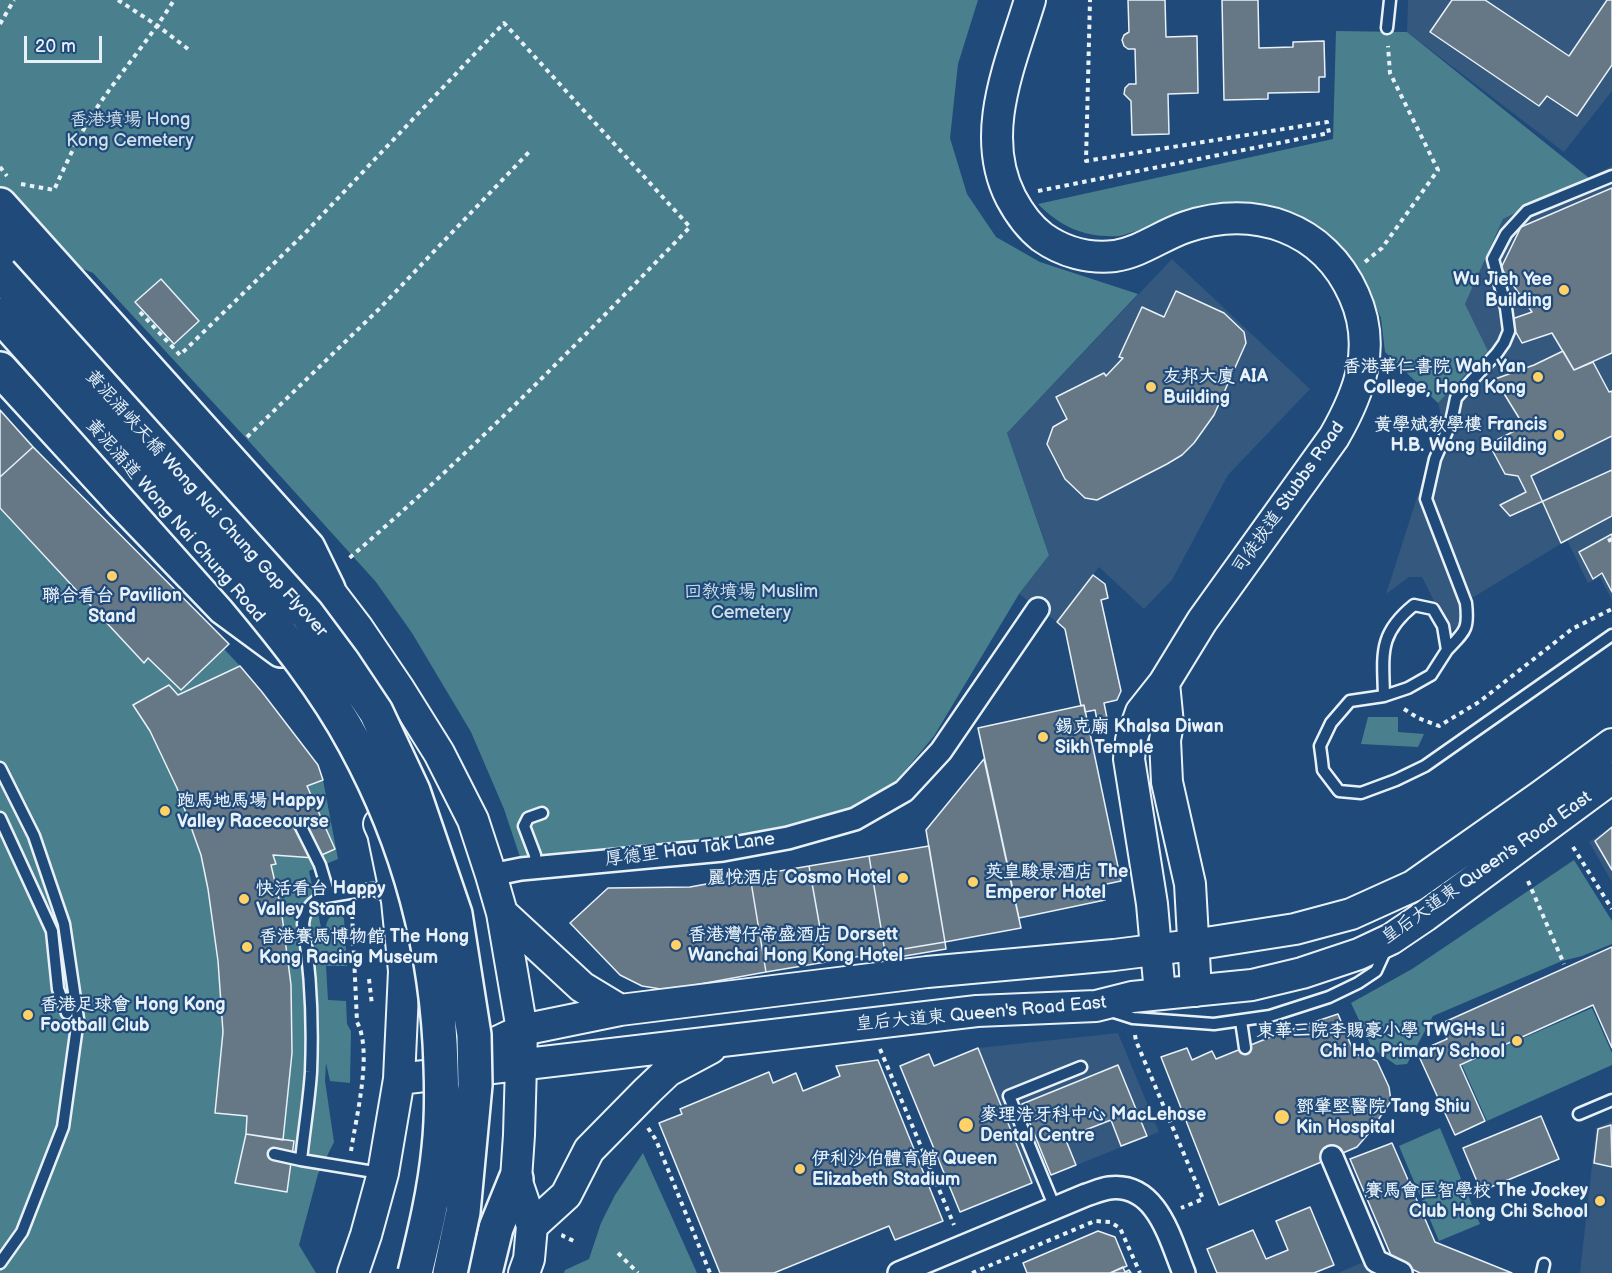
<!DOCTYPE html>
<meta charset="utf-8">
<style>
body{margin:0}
#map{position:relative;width:1612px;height:1273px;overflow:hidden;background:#1f4a7a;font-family:"Balsamiq Sans",sans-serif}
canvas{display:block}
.scale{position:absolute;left:24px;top:36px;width:78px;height:27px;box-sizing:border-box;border:3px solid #e8f1f8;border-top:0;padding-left:8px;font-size:18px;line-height:21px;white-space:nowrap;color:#e8f1f8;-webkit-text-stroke:4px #1f4a7a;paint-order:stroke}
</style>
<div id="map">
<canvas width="1612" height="1273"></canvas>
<div class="scale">20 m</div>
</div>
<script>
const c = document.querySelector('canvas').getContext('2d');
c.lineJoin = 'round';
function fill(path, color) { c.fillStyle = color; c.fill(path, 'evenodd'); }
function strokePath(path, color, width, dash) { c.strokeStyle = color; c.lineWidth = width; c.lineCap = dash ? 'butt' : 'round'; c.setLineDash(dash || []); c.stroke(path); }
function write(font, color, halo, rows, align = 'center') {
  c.font = font + ' "Balsamiq Sans","LXGW WenKai TC",sans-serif'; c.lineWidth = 4.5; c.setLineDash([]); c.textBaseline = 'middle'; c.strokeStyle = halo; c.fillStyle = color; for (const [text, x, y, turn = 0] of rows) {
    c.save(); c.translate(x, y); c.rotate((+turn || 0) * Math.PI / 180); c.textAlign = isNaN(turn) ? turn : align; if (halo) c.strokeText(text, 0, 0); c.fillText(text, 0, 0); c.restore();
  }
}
fill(new Path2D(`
 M1408 0H1612V91L1564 152 1407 32Z
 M1612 166V600L1600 577 1588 583 1567 540 1459 606 1462 626 1449 631 1422 577H1409L1386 594 1430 457 1444 430 1438 403 1488 351 1465 304 1503 219Z
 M1172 259 1310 389 1228 475 1172 580 1144 609 1099 567 1057 622 1019 594 1049 554 1007 433Z
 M1612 826V882L1589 842Z
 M1118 1033 1159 1132 1032 1183 978 1048Z
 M1612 1121V1273H1580L1596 1128Z
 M1361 1263 1380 1273H1338Z`), '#34587e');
fill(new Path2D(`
 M0 0H978L958 64 950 138 967 194 996 237 1040 262 1138 294 1007 433 1049 555 1019 594 934 736 888 791 851 810 771 830 689 844 520 857 504 809 471 732 412 633 376 582 246 438 93 273 59 259 0 195Z
 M1336 31 1407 32 1589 178 1503 219 1465 304 1488 351 1438 403 1385 352 1381 318 1357 267 1339 250 1277 210 1226 203 1120 236C1086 238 1062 228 1038 204L1333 139Z
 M0 410 240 666 262 692 318 765 323 780 338 859 309 871 324 941C326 930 324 917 337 913L342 915 344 919 347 966H326L328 1000 346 1001 347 1024 351 1031 350 1083 330 1081 326 1063 325 1081 334 1142 318 1174 299 1245 316 1273H0Z
 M1368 717H1398V732L1424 734 1418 747 1361 744Z
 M1574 860 1612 921V944L1582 956 1562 961 1433 1016 1407 1064 1396 1065 1372 1048 1351 1003 1412 969Z
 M1592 1008 1612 1053V1065L1487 1121 1462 1065Z
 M1440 1128 1480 1224 1439 1241 1399 1146Z
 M643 1153 697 1273H564L565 1270 589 1259 601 1223 615 1195Z`), '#4a7f8d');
const building = new Path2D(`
 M1128 0H1165L1166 37 1197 36 1198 93 1168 94 1169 134 1132 135 1131 101 1124 94 1125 88 1129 84H1136L1135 49H1128L1124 46 1122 40 1124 35 1129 32Z
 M1222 0H1258L1259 48 1293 47V42L1324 41 1325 77H1319V92L1268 93V99L1224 100Z
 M1452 0H1485L1569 56 1607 0H1612V65L1577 116 1547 96 1539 106 1430 32Z
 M1612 188V353L1574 370 1552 333 1522 343 1509 320 1532 312 1501 268 1521 227Z
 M161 279 199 321 174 344 135 302Z
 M1176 291 1224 313 1244 332 1246 343 1214 415 1194 443 1182 455 1167 464 1097 500 1085 498 1065 479 1047 444 1053 427 1067 419 1056 397 1104 373 1106 376 1123 358 1119 357 1142 307 1164 317Z
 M1563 351 1574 370 1593 362 1609 392 1612 391V470L1510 516 1500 505 1526 492 1518 476 1505 474 1489 444 1524 426 1495 379 1534 365Z
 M0 410 33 447 0 477Z
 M1612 436V516L1561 543 1531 476Z
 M33 447 229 644 181 690 148 658 144 663 0 508V477Z
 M1612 534V592L1602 573 1593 579 1579 552Z
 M1093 575 1105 584 1108 598 1101 600 1121 691 1117 700 1104 703 1107 718 1097 720 1095 710 1085 712 1084 705 1081 706 1065 629 1057 622Z
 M240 666 262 692 318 765 323 780 307 786 335 849 315 858 273 855 276 864 271 865 281 908 291 985 292 1053 283 1140 246 1134 247 1116 215 1113 223 1032 218 961 208 889 201 855 177 788 150 731 133 705 169 685 178 695Z
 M1084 705 1121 881 1102 885 1105 900 1019 918 978 728Z
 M984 759 1021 928 945 942 926 830Z
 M1612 827V870L1595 841Z
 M929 846 945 942 885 952 869 856Z
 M869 856 885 952 826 962 809 866Z
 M809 866 826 962 766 972 750 876Z
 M750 876 766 972 667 990 642 986 620 975 570 923 608 888 690 887Z
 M945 942 946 949 887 959 885 952Z
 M1612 947V1048L1593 1005 1460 1065 1485 1121 1455 1135 1417 1052 1447 1039 1440 1024Z
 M1338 1014 1355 1055H1364L1377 1061 1389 1087 1391 1101 1369 1133 1357 1147 1219 1205 1161 1057 1187 1048 1192 1060 1212 1051 1216 1059 1278 1034Z
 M978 1048 1032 1183 960 1212 900 1066 929 1054 934 1066Z
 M878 1060 943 1221 895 1240 889 1226 774 1273H720L659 1123 682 1114 680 1109 769 1072 773 1083 796 1073 803 1091 840 1076 836 1066Z
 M1118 1065 1147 1136 1121 1146 1111 1120 1065 1138 1076 1165 1051 1175 1022 1104Z
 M1541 1116 1559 1159 1481 1191 1463 1148Z
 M1611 1125 1612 1167 1594 1163 1598 1129Z
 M246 1134 294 1141 287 1192 235 1183Z
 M1392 1143 1435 1242 1512 1273H1420L1393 1260 1350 1159Z
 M1310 1207 1334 1265 1314 1273H1217L1207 1249 1253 1230 1266 1259 1288 1250 1276 1221Z
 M1098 1231 1115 1237 1127 1266 1110 1273H1027L1023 1263Z
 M1123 1267 1125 1272 1129 1270 1131 1273H1110Z`);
fill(building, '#667786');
strokePath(building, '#e8f1f8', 1.5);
const lane = new Path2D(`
 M1387 28 1390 0
 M1447 650C1465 631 1469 630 1466 603L1426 499 1435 459 1451 422 1456 398 1497 353 1504 343 1509 331 1506 308 1493 259 1506 234 1527 211 1612 176
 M1384 696C1383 654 1378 634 1414 605L1433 609 1443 626 1447 650 1431 675 1408 688 1384 696 1350 701 1331 723 1320 746 1322 761 1323 770 1339 791 1361 793 1396 780 1425 766 1612 635
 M0 768 34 836 64 924 78 1019 63 1127 22 1232 0 1263
 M0 818 52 931 58 989 67 1013
 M299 823 320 865 329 895
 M536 867 535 855 524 826 528 818 542 813
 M1111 1011 1133 1018 1214 1024 1270 1016 1329 997 1358 983 1376 971 1387 947
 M1241 1021 1245 1048
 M1579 1114 1612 1100
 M274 1154 301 1160
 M380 1173 301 1160C304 1131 309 1102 311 1072 313 1022 311 973 303 924 304 912 310 904 320 898L373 889 391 898
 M1055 1208 1009 1096 1081 1067
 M1542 1273 1544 1264`);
const street = new Path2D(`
 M491 875 521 869 723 850 788 838 855 819 904 791 941 751 1038 609
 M1332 1157 1376 1261 1401 1273
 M899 1273 1086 1195C1093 1193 1101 1189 1109 1188 1157 1182 1170 1239 1184 1273`);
const secondary = new Path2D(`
 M1030 0C1011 63 978 134 1011 198 1019 213 1029 227 1042 237 1063 252 1089 259 1115 256 1141 252 1162 235 1186 227 1254 204 1324 227 1354 295 1377 346 1360 392 1334 437L1202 621 1164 683 1141 712 1131 740 1129 759 1152 904 1160 994
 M0 243 290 563 328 589 357 627 399 689 439 753 473 820 491 875 502 913 522 1030 519 1135 516 1179 532 1226 529 1259 524 1273
 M1164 683 1168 724 1165 740 1167 782 1190 884 1196 991
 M502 913 582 987 620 1010
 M456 1064 476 1052 522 1030 620 1010 927 972 1114 955 1193 945 1295 929 1351 914 1413 886 1541 796 1612 744
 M399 1079 977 1011 1096 1006 1132 997 1252 985 1302 973 1359 954 1391 939 1425 916 1612 778
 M532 1226 566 1195 589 1150 648 1090 668 1071 711 1048
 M353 1273 366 1235 383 1173 399 1079 404 971 397 901 383 833 379 824`);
const highway = new Path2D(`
 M0 205 308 548 328 589
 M0 369 120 500 224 608 281 650
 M485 1273 496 1228 516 1179`);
strokePath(lane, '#e8f1f8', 15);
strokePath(street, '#e8f1f8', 26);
strokePath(secondary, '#e8f1f8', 34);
strokePath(highway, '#e8f1f8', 38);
strokePath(new Path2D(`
 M118 0 158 26 188 49
 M0 24 14 0
 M0 167 7 176
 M21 184 54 190C66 164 78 137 94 112 119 74 150 39 174 0
 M1038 191 1329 133 1327 122 1086 161 1090 0
 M1365 262 1382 248 1438 170 1390 73 1388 46
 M140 312 180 355 305 233 504 23 690 227C579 342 468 456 347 560
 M247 437 379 309 530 151
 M1608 541 1612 539
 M1404 709 1418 718 1439 726 1479 702 1572 629 1612 609
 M1573 847 1612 909
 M1528 881 1564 964
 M369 979 372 1005
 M1135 1035 1136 1041 1203 1199 1181 1208
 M880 1049 954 1225
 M648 1128 656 1140 710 1273
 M351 1151C356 1117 373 1052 357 1022L352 912
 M564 1234 563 1236 576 1242
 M618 1253 638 1273
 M972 1273 1095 1221 1110 1222 1120 1228 1140 1273`), '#e8f1f8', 4, [4.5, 4.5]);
strokePath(lane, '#1f4a7a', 10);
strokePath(street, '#1f4a7a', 21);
strokePath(secondary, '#1f4a7a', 30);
strokePath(highway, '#1f4a7a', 33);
strokePath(new Path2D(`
 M0 265 282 581C319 626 356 673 385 724 479 890 499 1090 452 1273`), '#e8f1f8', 1.5);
const highwayBridge = new Path2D(`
 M0 273 307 614 342 661 376 712 413 791 455 914 474 1035 475 1085 463 1212 450 1273
 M0 315 244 589C284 637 325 688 355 744 409 843 438 953 441 1066 442 1093 442 1121 439 1148 435 1190 425 1232 415 1273`);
strokePath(highwayBridge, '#e8f1f8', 38, []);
strokePath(highwayBridge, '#1f4a7a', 33);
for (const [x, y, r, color] of [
 [1564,290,6,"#ffd166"],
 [1538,377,6,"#ffd166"],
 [1151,387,6,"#ffd166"],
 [1559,435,6,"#ffd166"],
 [112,576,6,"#ffd166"],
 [1043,737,6,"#ffd166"],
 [165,811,6,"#ffd166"],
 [903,878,6,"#ffd166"],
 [973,882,6,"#ffd166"],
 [244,899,6,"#ffd166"],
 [676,945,6,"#ffd166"],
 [247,947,6,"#ffd166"],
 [28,1015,6,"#ffd166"],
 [1517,1041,6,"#ffd166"],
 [1282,1117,8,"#ffd166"],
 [966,1125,8,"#ffd166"],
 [800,1169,6,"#ffd166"],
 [1600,1201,6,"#ffd166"]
]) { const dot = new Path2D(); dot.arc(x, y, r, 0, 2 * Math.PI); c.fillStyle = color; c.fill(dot); strokePath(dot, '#1f4a7a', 2); }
write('18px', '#d0e0e8', '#1f4a7a', [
 ["香港墳場 Hong",130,120],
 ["Kong Cemetery",130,141],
 ["回教墳場 Muslim",751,592],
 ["Cemetery",751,613]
]);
write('bold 18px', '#e8f1f8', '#1f4a7a', [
 ["Wu Jieh Yee",1552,280,"right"],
 ["Building",1552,301,"right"],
 ["香港華仁書院 Wah Yan",1526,367,"right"],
 ["College, Hong Kong",1526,388,"right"],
 ["友邦大廈 AIA",1163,377],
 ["Building",1163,398],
 ["黃學斌教學樓 Francis",1547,425,"right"],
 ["H.B. Wong Building",1547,446,"right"],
 ["聯合看台 Pavilion",112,596,"center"],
 ["Stand",112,617,"center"],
 ["錫克廟 Khalsa Diwan",1055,727],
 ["Sikh Temple",1055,748],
 ["跑馬地馬場 Happy",177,801],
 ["Valley Racecourse",177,822],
 ["英皇駿景酒店 The",985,872],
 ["Emperor Hotel",985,893],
 ["麗悅酒店 Cosmo Hotel",891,878,"right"],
 ["快活看台 Happy",256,889],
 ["Valley Stand",256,910],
 ["香港灣仔帝盛酒店 Dorsett",688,935],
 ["Wanchai Hong Kong Hotel",688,956],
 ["香港賽馬博物館 The Hong",259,937],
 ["Kong Racing Museum",259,958],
 ["香港足球會 Hong Kong",40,1005],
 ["Football Club",40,1026],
 ["東華三院李賜豪小學 TWGHs Li",1505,1031,"right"],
 ["Chi Ho Primary School",1505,1052,"right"],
 ["鄧肇堅醫院 Tang Shiu",1296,1107],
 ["Kin Hospital",1296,1128],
 ["麥理浩牙科中心 MacLehose",980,1115],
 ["Dental Centre",980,1136],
 ["伊利沙伯體育館 Queen",812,1159],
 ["Elizabeth Stadium",812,1180],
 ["賽馬會匡智學校 The Jockey",1588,1191,"right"],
 ["Club Hong Chi School",1588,1212,"right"]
], 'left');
write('18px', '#e8f1f8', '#1f4a7a', [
 ["司徒拔道 Stubbs Road",1289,498,-55],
 ["黃泥涌峽天橋 Wong Nai Chung Gap Flyover",206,504,48],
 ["黃泥涌道 Wong Nai Chung Road",175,521,49],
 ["厚德里 Hau Tak Lane",690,850,-7],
 ["皇后大道東 Queen's Road East",1487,868,-35],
 ["皇后大道東 Queen's Road East",981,1014,-5]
]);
</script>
